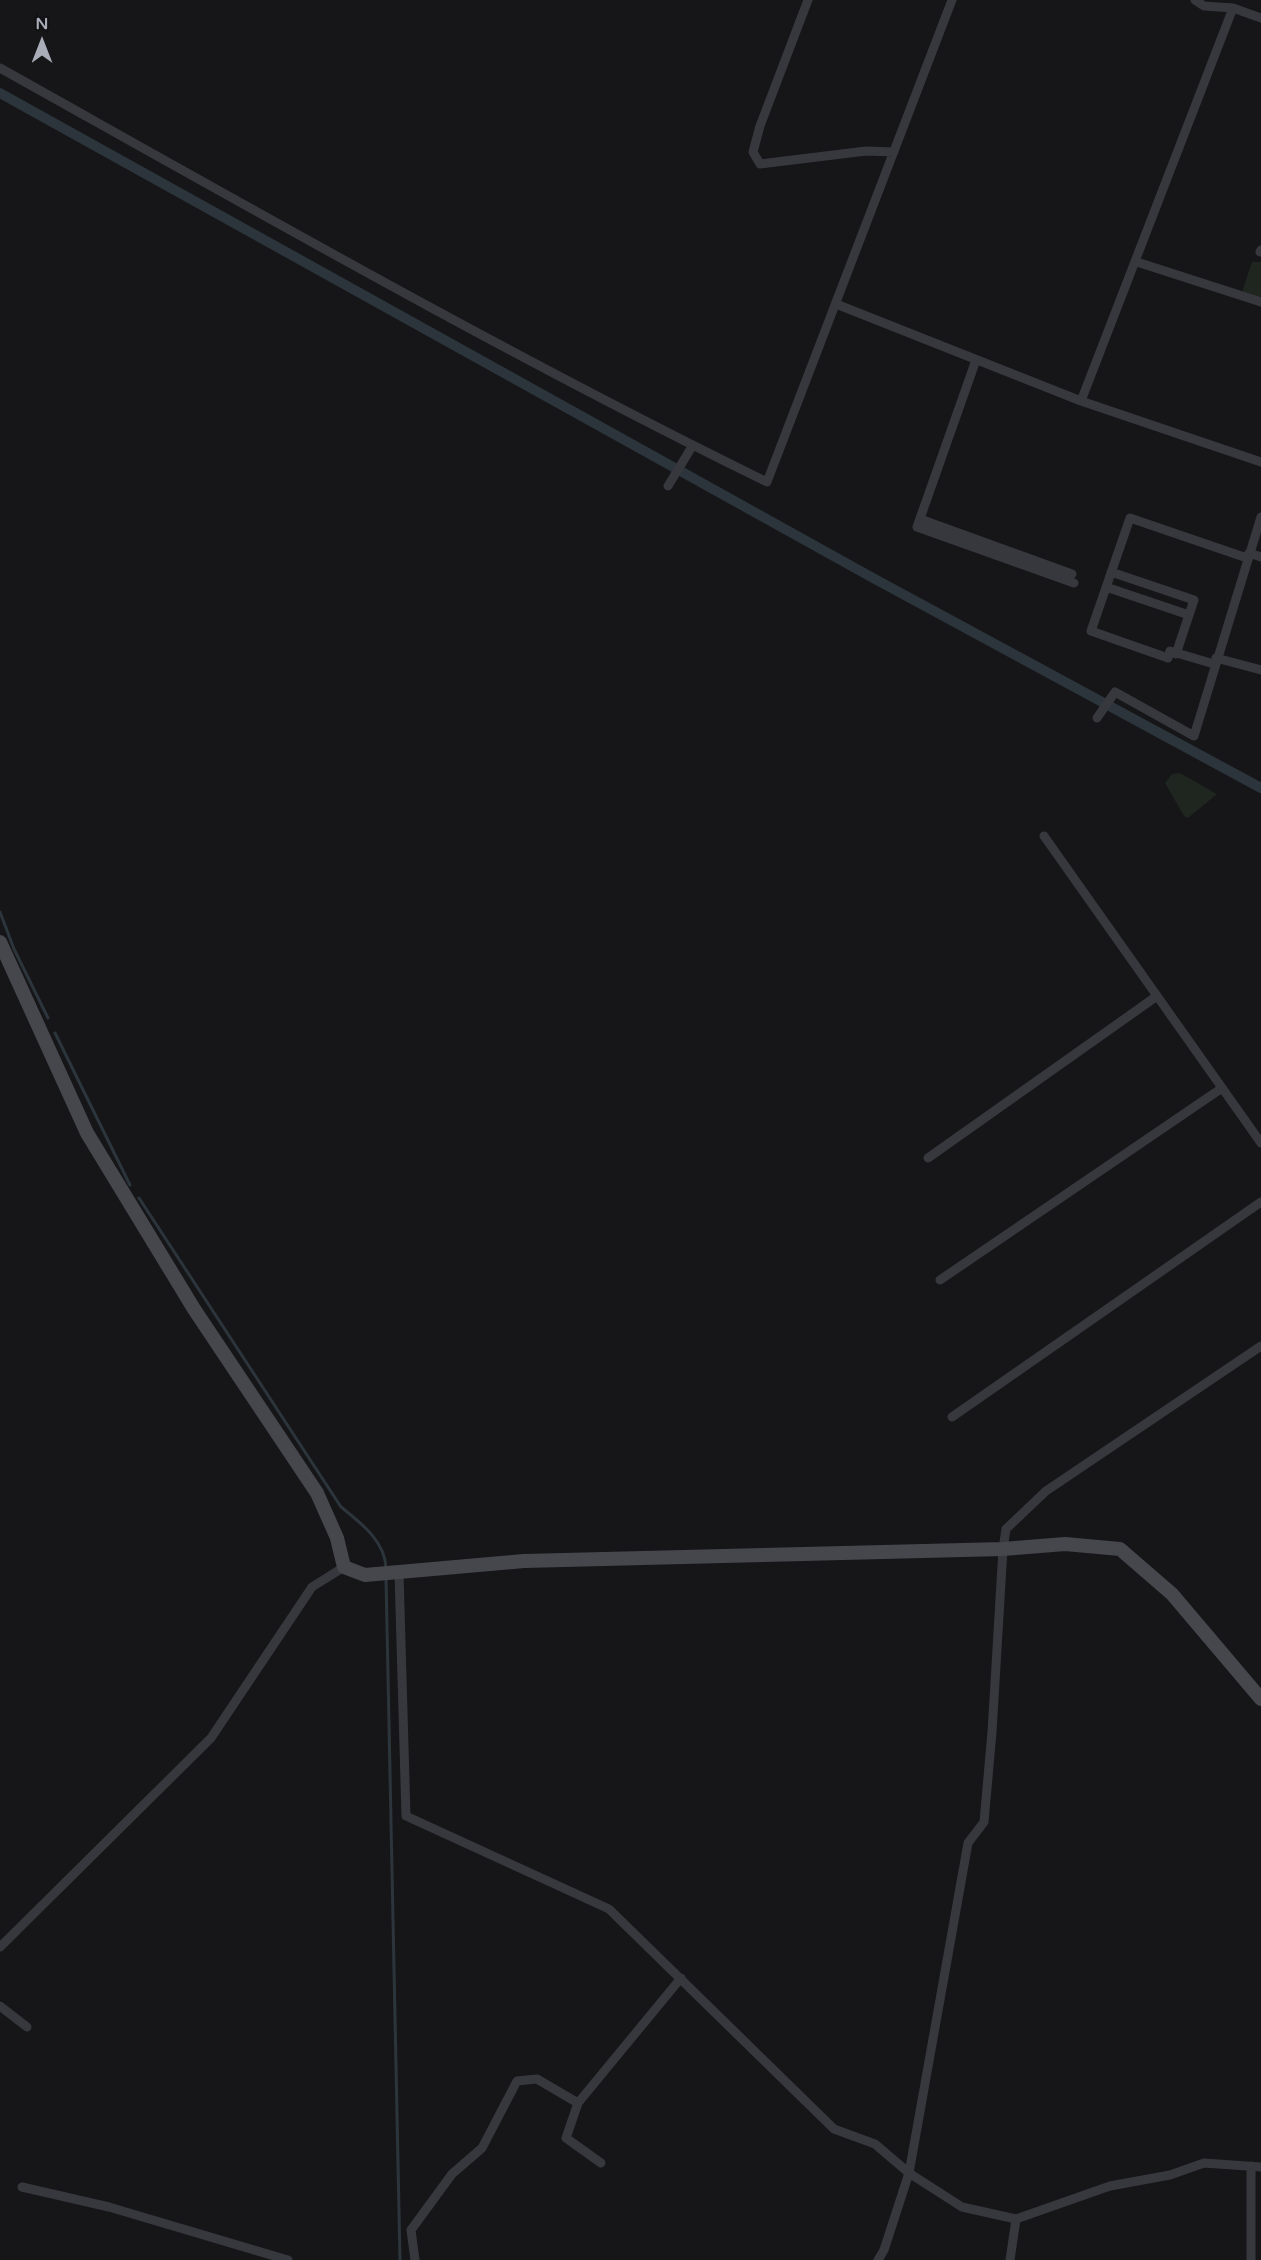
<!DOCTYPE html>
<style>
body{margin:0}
#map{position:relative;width:1261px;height:2260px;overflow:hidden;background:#161618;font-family:"Varela Round",sans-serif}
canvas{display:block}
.north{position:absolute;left:12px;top:12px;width:60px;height:60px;-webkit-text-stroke:4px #111113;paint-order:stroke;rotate:0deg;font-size:16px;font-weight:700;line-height:24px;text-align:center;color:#a8adb8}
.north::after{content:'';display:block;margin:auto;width:21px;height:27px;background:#a8adb8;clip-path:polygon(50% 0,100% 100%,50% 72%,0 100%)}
</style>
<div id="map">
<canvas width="1261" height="2260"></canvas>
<div class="north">N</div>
</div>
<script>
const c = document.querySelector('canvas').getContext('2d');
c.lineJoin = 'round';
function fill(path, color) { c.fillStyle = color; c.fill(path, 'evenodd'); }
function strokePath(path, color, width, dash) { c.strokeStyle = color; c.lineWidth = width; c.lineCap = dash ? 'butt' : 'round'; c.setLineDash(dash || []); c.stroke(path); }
fill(new Path2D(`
 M1252 262H1261V298L1242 292Z
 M1180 773 1217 794 1188 818 1184 816 1165 783 1172 774Z`), '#1e261f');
strokePath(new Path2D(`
 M0 912 14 949 48 1018
 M55 1033 130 1185
 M139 1198 341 1507C361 1523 385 1541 386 1568
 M386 1578 400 2260`), '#2c353c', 3);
strokePath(new Path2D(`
 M0 93 873 578 1261 788`), '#2c353c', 10);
strokePath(new Path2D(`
 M808 0 760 126 753 152 760 164 866 151 894 152
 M1195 0 1204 6 1233 8 1261 18
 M0 68C254 210 506 354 767 482L952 0
 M1260 252 1261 250
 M1137 262 1261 302
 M836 304 1081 401 1261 462
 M976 360 917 527 1074 583
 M1081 401 1233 8
 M668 486 693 445
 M920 519 1072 574
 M1249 553 1261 557
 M1111 572 1194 600 1176 654
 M1106 587 1189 615
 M1216 658 1261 670
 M1214 664 1170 651 1168 658 1091 631 1130 518 1247 558
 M1097 718 1115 692 1194 736 1261 517
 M1044 836 1261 1143
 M928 1158 1157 996
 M940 1280 1222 1088
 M952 1417 1261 1202
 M399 1573 406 1816 609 1909 834 2129 875 2144 909 2173 962 2207 1016 2219 1110 2186 1170 2175 1204 2163 1261 2167
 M0 1947 211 1738 312 1587 344 1567
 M0 2006 27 2027
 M601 2163 566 2138 578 2103 681 1978
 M1251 2166V2260
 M22 2187 109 2207 288 2260
 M415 2260 411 2230 452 2174 482 2148 517 2081 537 2079 578 2103
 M878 2260 884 2250 909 2173 968 1843 984 1822 992 1732 1003 1549 1006 1529 1046 1491 1261 1346
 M1010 2260 1016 2219`), '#37383d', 9);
strokePath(new Path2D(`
 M0 942 87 1133 194 1309 317 1493 337 1538 344 1567 365 1575 524 1561 1003 1549 1065 1544 1120 1549 1172 1594 1261 1699`), '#45474d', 14);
</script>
